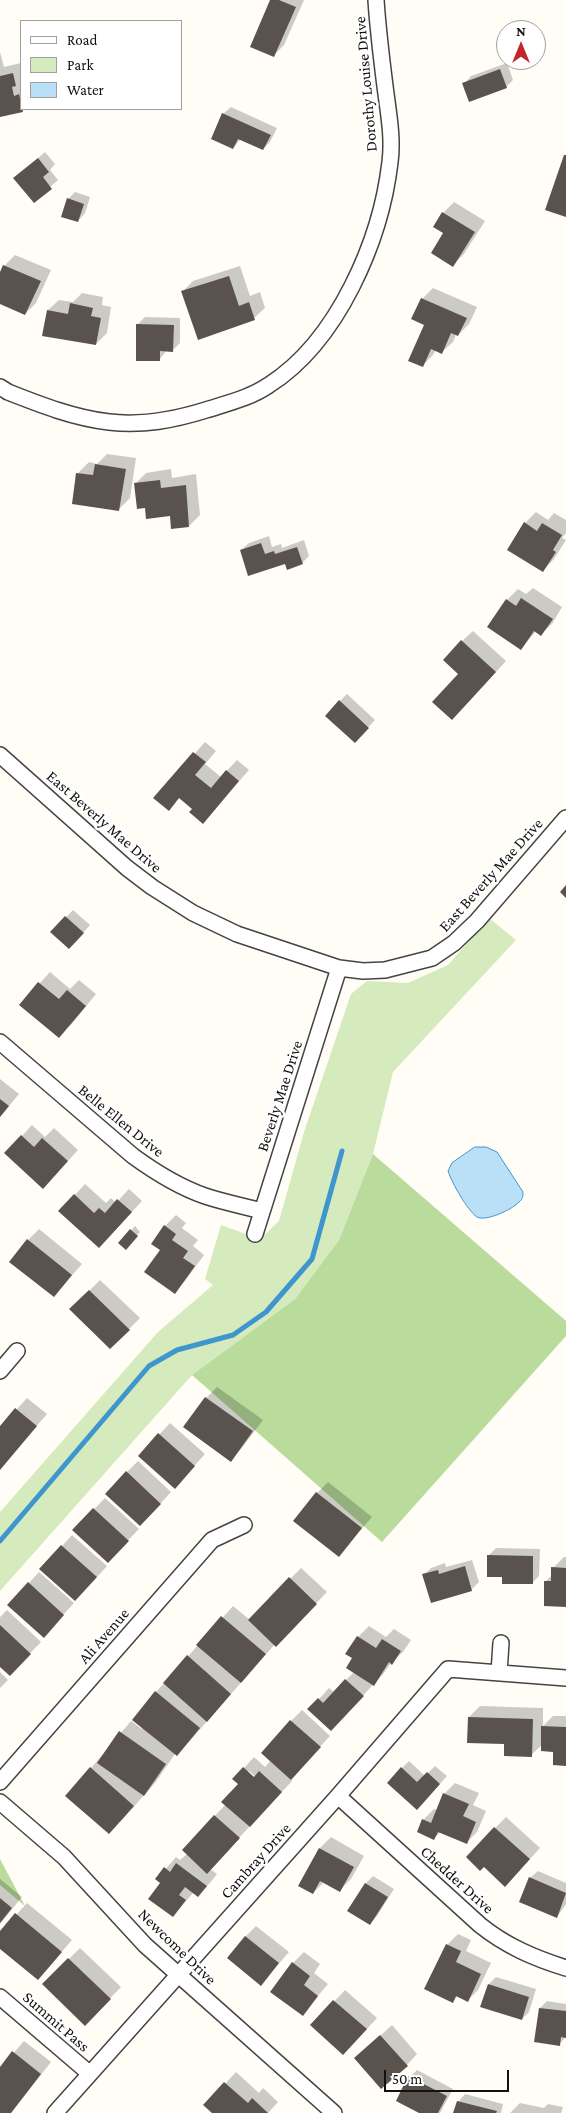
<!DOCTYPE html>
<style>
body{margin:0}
#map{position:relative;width:566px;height:2113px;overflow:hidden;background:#fffdf5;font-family:"Crimson Pro",serif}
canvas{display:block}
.legend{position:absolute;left:20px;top:20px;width:162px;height:90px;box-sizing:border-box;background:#fff;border:1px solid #a0a0a0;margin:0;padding:6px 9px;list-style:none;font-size:15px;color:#111}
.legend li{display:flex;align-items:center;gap:10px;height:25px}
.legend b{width:25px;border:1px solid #a0a0a0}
.north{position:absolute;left:496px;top:20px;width:50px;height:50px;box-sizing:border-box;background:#fff;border:1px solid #a0a0a0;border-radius:50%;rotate:0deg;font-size:14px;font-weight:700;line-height:20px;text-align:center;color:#111}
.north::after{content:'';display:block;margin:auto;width:18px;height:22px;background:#c4262e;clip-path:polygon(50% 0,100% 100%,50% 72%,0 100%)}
.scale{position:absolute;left:384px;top:2070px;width:125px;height:22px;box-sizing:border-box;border:2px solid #111;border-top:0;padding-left:6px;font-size:15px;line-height:18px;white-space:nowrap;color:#111;-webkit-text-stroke:4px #fff;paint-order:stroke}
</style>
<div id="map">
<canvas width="566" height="2113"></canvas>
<ul class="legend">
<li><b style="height:6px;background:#fff"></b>Road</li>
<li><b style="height:14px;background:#d5ebbd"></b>Park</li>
<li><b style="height:14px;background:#b9e0f7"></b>Water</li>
</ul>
<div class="north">N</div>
<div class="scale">50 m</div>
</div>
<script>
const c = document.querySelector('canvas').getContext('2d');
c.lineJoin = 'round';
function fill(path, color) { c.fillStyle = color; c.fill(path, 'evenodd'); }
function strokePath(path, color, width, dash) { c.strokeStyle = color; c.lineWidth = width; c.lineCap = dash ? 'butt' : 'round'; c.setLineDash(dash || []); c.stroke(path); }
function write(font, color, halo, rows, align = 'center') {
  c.font = font + ' "Crimson Pro",serif'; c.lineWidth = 5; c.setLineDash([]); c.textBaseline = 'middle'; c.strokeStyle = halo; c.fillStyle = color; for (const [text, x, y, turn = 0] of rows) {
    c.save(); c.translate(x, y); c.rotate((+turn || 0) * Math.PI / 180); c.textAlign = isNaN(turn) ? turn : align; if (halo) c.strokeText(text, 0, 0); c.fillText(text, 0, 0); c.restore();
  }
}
fill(new Path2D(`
 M489 918 516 940 393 1072 373 1154 339 1240 295 1299 192 1375 0 1591V1512L158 1332 213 1285 205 1279 221 1225 260 1239 279 1221 304 1132 351 994 367 981 408 983 448 965Z`), '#d5ebbd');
fill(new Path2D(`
 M373 1154 566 1321V1336L382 1542 192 1375 295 1299 339 1240Z
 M0 1859 25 1906 0 1885Z`), '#b9dc9c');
const water = new Path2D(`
 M475 1147H486L497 1152 523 1192C523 1196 523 1199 519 1202 513 1209 486 1222 477 1217 467 1210 452 1183 448 1171L452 1163Z`);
fill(water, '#b9e0f7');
strokePath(water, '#3f96cf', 1);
fill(new Path2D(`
 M271 0H304L284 45 273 56Z
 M0 52 4 67 21 63V109H25L22 111 0 116Z
 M507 63 513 80 506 87 464 84 471 76Z
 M231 107 277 128 270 142 263 149 241 139 233 148 223 114Z
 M45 152 55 164 50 170 58 180 34 201 15 178Z
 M75 192 90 197 85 213 78 221 68 199Z
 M454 202 485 221 464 254 453 265 445 232 443 213Z
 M15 255 51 270 36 303 25 314 0 303V276L4 266Z
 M240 266 250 296 260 292 265 308 254 318 182 292 193 281Z
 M433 288 477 307 469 324 458 335 456 334 453 342 442 352 436 350 433 355 422 366 425 324 422 299Z
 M82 293 103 297 102 305 111 307 107 333 96 344 48 310 59 300 73 302Z
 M145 317 180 318V343L173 350H167L159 360 137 325Z
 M107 454 136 458 130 498 119 509 78 473 89 462 97 464Z
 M171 469 172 478 196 474 200 515 189 526 171 514 146 506 135 484 146 473Z
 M536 512 548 520 554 513 566 520V533L562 538 566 540 554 559 543 570 525 523Z
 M269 536 272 547 281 544 282 548 304 540 309 556 302 563 285 562 241 550 249 543Z
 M533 588 562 607 552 624 541 634 536 631 521 649 507 600 518 589 526 594Z
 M473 631 506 661 463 708 462 641Z
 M347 694 375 720 362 734 340 701Z
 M205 742 216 751 205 764 221 777 237 760 249 770 203 822 194 809 180 797 168 809 155 798Z
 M73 910 90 925 76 941 52 932Z
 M50 972 70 989 79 980 96 994 70 1026 20 1005Z
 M0 1079 19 1094 0 1117Z
 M32 1125 45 1137 54 1128 78 1150 54 1176 22 1136Z
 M85 1184 106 1203 111 1198 116 1203 129 1189 142 1201 110 1236 60 1211Z
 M176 1215 186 1223 182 1228 198 1240 193 1246 204 1255 185 1281 174 1292 162 1250 165 1226Z
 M135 1226 140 1232 125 1248 120 1243Z
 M39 1229 82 1264 54 1296 28 1240Z
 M100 1280 140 1318 110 1348 71 1309Z
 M217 1387 263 1420 241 1449 231 1460 185 1427 206 1398Z
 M27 1398 47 1414 0 1469V1428Z
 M170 1423 205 1454 185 1476 139 1456Z
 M138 1461 171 1492 151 1514 127 1472Z
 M328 1482 372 1517 339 1555 317 1493Z
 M105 1498 139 1529 108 1561 74 1530Z
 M72 1535 107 1566 86 1589 62 1546Z
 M496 1548 540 1549 539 1576 532 1583 504 1576 488 1556Z
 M564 1557H566V1605L546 1581 552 1575 553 1568Z
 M472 1560 479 1582 471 1590 424 1575 431 1568 445 1563 446 1567Z
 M301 1568 327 1592 287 1634 275 1644 187 1744 175 1754 155 1783 120 1822 91 1768 131 1721 142 1729 156 1692 233 1606 250 1620Z
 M39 1572 74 1603 54 1625 29 1583Z
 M7 1610 41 1642 10 1674 0 1665V1617Z
 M369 1626 386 1637 394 1629 411 1640 403 1652 391 1663 384 1673 331 1730 319 1699 329 1688 334 1692 354 1672 358 1637Z
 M0 1672 8 1680 0 1688Z
 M480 1706 543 1708V1726L553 1716H566V1764L555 1750 542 1745 531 1755 506 1743 469 1717Z
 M302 1710 330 1736 290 1779 292 1781 210 1869 217 1874 209 1884 198 1895 194 1892 173 1916 162 1883 157 1879 176 1857 180 1860 187 1854 183 1850 226 1804 239 1784 244 1768 254 1757 265 1767 271 1760 291 1721ZM249 1771 259 1780 257 1782 247 1773Z
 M409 1761 425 1776 435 1766 447 1776 424 1802 402 1768Z
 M455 1783 479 1793 473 1805 486 1811 477 1832 466 1843 441 1832 434 1838 423 1820 434 1809 437 1810 444 1794Z
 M506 1817 540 1848 516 1874 484 1865 467 1857Z
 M331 1837 364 1856 351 1879 340 1890 324 1882 313 1893 299 1885 320 1848Z
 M538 1871 566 1883V1904L557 1917 530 1878Z
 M373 1876 394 1889 377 1916 370 1923 349 1910 366 1883Z
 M0 1879 22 1897 0 1924Z
 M27 1903 72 1940 38 1979 0 1947V1933Z
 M256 1926 289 1952 261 1984 245 1937Z
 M458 1934 471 1940 466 1951 491 1963 478 1990 468 2000 458 1996 452 2002 447 1945Z
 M80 1948 121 1987 85 2024 44 1984Z
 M304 1952 320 1964 314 1973 328 1984 302 2015 293 1963Z
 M496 1977 536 1989 529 2012 522 2019 489 1984Z
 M345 1990 377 2018 354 2043 312 2025Z
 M547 2001 566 2004V2037L559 2044 540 2008Z
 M392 2025 417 2054 407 2065 356 2058Z
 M24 2041 51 2062 11 2113H0V2069Z
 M417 2070 453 2089 440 2113H422L410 2077Z
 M236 2072 259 2093 263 2088 278 2102 268 2113H214L205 2105Z
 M465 2094 503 2104 501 2113H455L458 2102Z
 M520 2103 544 2108 548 2104 563 2107 561 2113H510Z`), '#0003');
strokePath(new Path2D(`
 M0 1541 149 1366 177 1350 233 1335 266 1312 312 1259 342 1151`), '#3f96cf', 5);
fill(new Path2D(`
 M270 0H279L296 7 274 57 250 47Z
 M500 69 507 88 469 102 462 83Z
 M13 73 16 86 12 87 14 96 19 94 23 112 0 117V76Z
 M222 113 271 135 263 150 238 139 233 149 211 139Z
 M564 155H566V217L545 210Z
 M38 158 49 172 43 177 52 189 34 203 13 178Z
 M67 198 84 204 78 222 61 217Z
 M442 212 475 232 453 267 431 253 443 233 433 227Z
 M3 265 41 281 25 315 0 304V272Z
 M229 276 239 306 249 302 255 320 198 340 181 291Z
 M421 298 467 318 458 336 451 333 442 354 431 349 423 367 408 361 424 325 411 319Z
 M70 303 93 308 91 316 101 318 96 345 42 336 47 310 68 314Z
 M136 324 174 325 173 352 160 351V361H136Z
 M95 464 126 469 119 511 72 504 76 473 93 475Z
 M160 480 161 488 186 485 189 527 171 529 170 516 146 519 145 508 137 509 134 483Z
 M524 522 537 531 542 523 562 535 553 550 556 552 543 572 507 550Z
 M261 543 265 554 274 551 275 554 297 547 303 564 287 570 285 564 248 576 240 550Z
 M521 598 553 619 541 636 534 631 521 650 487 627 506 599 516 606Z
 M461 640 496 672 452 720 432 702 458 674 443 660Z
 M339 700 369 728 355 743 325 716Z
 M193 752 206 762 195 775 211 788 226 770 239 781 203 824 189 812 192 809 179 798 169 811 153 798Z
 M566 885V898L560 892Z
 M65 916 84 933 69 949 50 932Z
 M38 982 59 999 67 990 86 1006 59 1038 19 1005Z
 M0 1099 9 1106 0 1117Z
 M21 1135 34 1147 42 1138 68 1161 43 1189 4 1153Z
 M74 1194 94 1213 99 1208 105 1213 117 1199 132 1212 99 1248 58 1211Z
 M164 1225 176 1234 172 1240 188 1251 183 1258 195 1266 175 1294 144 1272 160 1250 151 1244Z
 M130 1229 138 1236 126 1250 118 1243Z
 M27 1239 72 1275 54 1297 9 1262Z
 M89 1290 130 1330 110 1349 69 1309Z
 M205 1397 253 1431 231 1462 183 1427Z
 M15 1408 37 1426 0 1470V1426Z
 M158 1433 195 1466 175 1489 138 1456Z
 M126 1471 161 1504 140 1526 105 1494Z
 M316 1492 362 1528 339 1557 293 1521Z
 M93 1508 129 1541 108 1563 72 1530Z
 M61 1545 97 1577 75 1601 39 1569Z
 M487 1555 533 1556V1584H502V1577H487Z
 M465 1566 472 1591 431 1603 422 1574 438 1570 439 1574Z
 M551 1567 566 1568V1607L544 1606V1581H551Z
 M289 1577 317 1604 276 1647 248 1620Z
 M28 1582 64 1615 44 1638 7 1605Z
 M221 1616 266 1654 241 1683 196 1645Z
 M0 1625 31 1654 10 1676 0 1667Z
 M357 1636 376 1648 382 1639 401 1651 392 1665 389 1662 374 1686 346 1668 352 1658 345 1654Z
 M187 1655 231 1694 207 1722 163 1683Z
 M345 1679 364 1696 331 1731 307 1709 318 1698 323 1703Z
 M155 1691 200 1728 177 1756 132 1720Z
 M468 1717 533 1719 532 1757 504 1756V1744L467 1743Z
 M290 1720 321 1747 291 1780 261 1753Z
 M541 1726 566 1727V1766L553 1765V1752L541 1751Z
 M119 1731 166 1764 144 1796 97 1763Z
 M90 1767 134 1806 109 1834 65 1796Z
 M243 1767 254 1777 259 1771 282 1792 250 1827 221 1802 238 1784 232 1779Z
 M401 1767 417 1782 427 1772 440 1784 417 1810 387 1783Z
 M443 1793 469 1804 463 1816 476 1822 467 1844 438 1832 434 1840 417 1832 422 1819 431 1823Z
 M214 1815 240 1838 207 1874 182 1850Z
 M494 1827 530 1859 505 1887 484 1867 480 1871 466 1857Z
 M319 1848 354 1867 340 1892 320 1881 313 1894 298 1886Z
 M176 1863 207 1886 198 1897 185 1887 179 1895 186 1900 173 1917 148 1899 160 1883 155 1879 164 1867 170 1872Z
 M529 1877 566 1893 557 1918 519 1902Z
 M365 1883 388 1897 370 1925 347 1911Z
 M0 1898 12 1908 0 1923Z
 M15 1913 62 1952 38 1980 0 1949V1931Z
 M245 1936 279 1963 261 1986 227 1958Z
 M446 1944 461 1951 456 1962 481 1974 468 2002 456 1996 453 2003 424 1989Z
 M68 1958 111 1999 85 2026 42 1984Z
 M292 1962 310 1976 304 1985 318 1996 303 2016 270 1992Z
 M488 1984 529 1997 522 2020 480 2007Z
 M333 2000 367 2029 343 2055 310 2025Z
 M539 2008 566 2011V2038L561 2037 560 2046 534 2042Z
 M380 2035 408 2066 381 2089 354 2058Z
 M12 2051 41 2074 11 2113H0V2067Z
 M408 2076 447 2096 438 2113H419L396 2101Z
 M224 2082 248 2103 252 2098 268 2113H212L203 2105Z
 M457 2101 497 2111 496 2113H453Z`), '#5a524d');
const street = new Path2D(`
 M0 387 8 392C41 405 74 418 109 422 143 426 174 420 206 410 228 403 250 398 269 385 338 341 381 240 390 162 393 140 389 116 386 94 382 63 378 31 376 0
 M0 755 127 868 152 887 193 913 237 934 339 968 363 971 385 970 432 958 454 943 477 921 566 818
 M0 1042 133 1156C155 1172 179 1187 205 1196 223 1202 243 1206 262 1211
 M255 1234 339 968
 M0 1371 17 1351
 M499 1673 501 1643
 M0 1782 212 1540 244 1525
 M338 1796 480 1925C506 1946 534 1958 566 1968
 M0 1802 64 1857 145 1945 334 2113
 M0 1997 89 2073
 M55 2113 338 1796 448 1669 566 1678`);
strokePath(street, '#444', 18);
strokePath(street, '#fff', 15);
write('16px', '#111', '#fff', [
 ["Dorothy Louise Drive",366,84,-95],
 ["East Beverly Mae Drive",104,822,41],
 ["East Beverly Mae Drive",491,875,-48],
 ["Beverly Mae Drive",280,1096,-72],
 ["Belle Ellen Drive",121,1121,39],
 ["Ali Avenue",104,1636,-49],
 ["Cambray Drive",256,1861,-48],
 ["Chedder Drive",457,1880,42],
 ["Newcome Drive",177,1947,44],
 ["Summit Pass",56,2022,41]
]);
</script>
